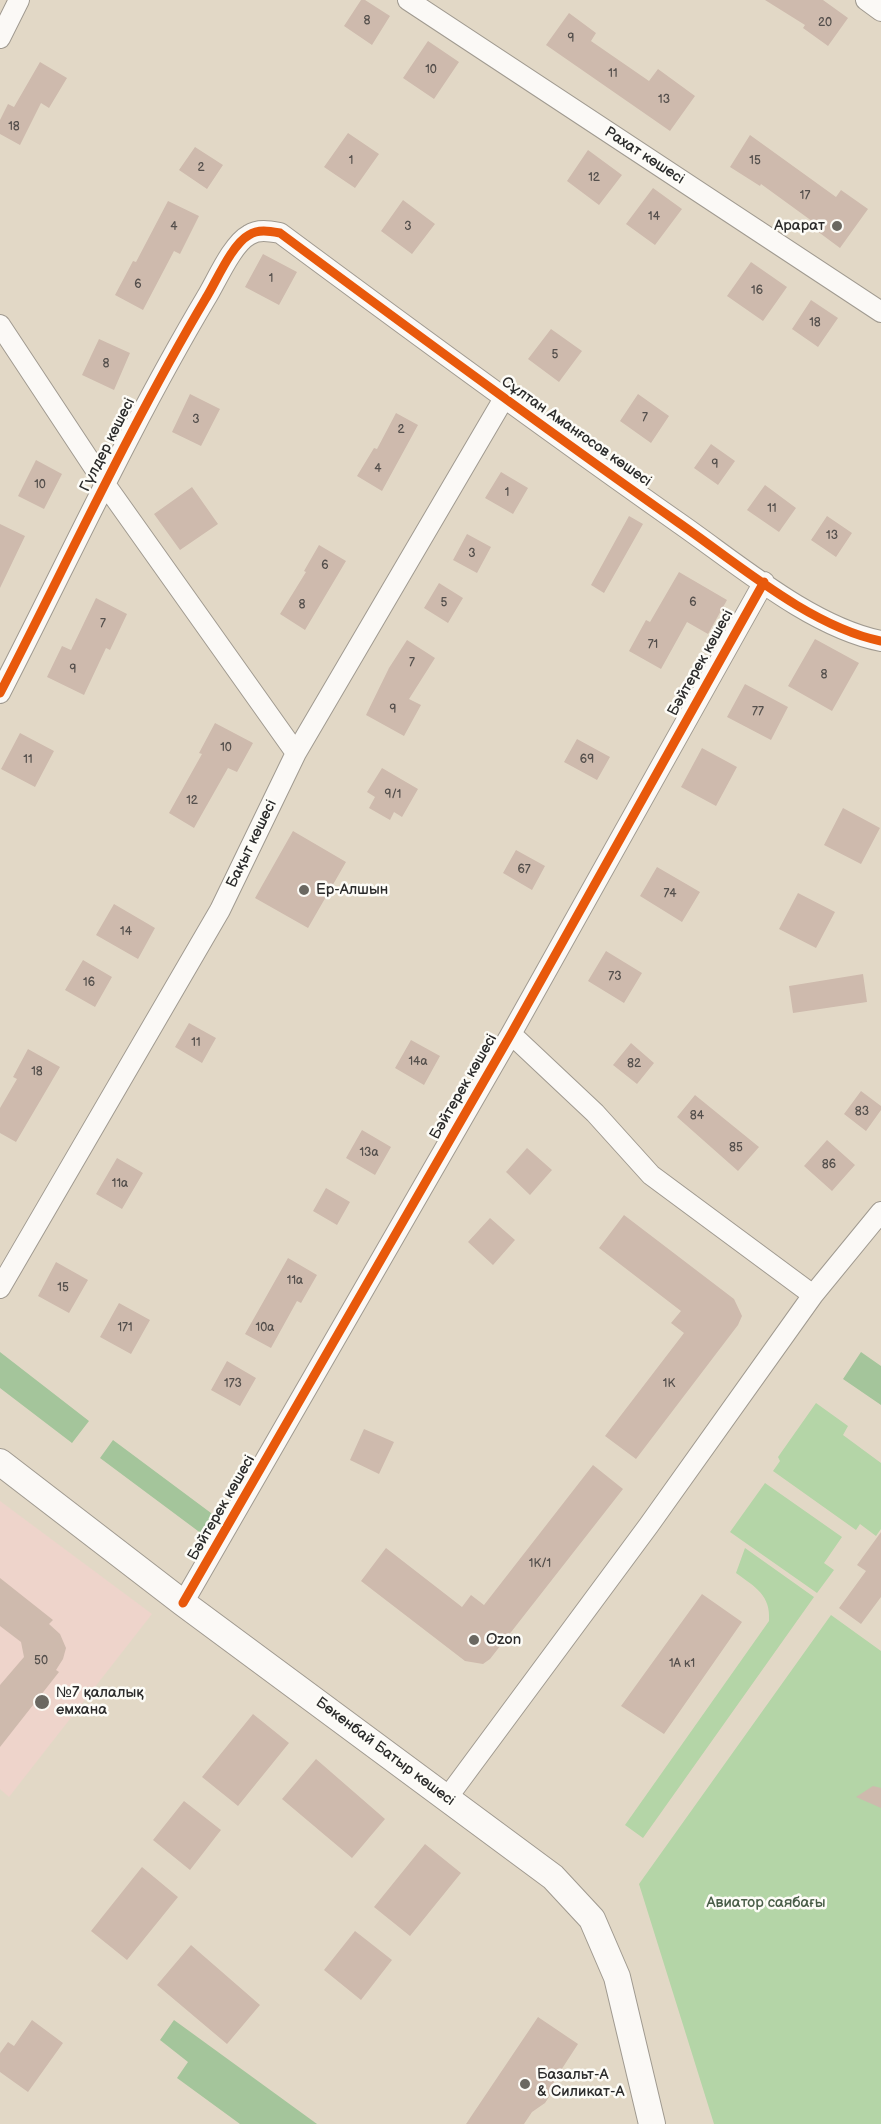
<!DOCTYPE html>
<meta charset="utf-8">
<style>
body{margin:0}
canvas{display:block;background:#e2d8c6}
</style>
<canvas width="881" height="2124"></canvas>
<script>
const c = document.querySelector('canvas').getContext('2d');
c.lineJoin = 'round';
function fill(path, color) { c.fillStyle = color; c.fill(path, 'evenodd'); }
function strokePath(path, color, width, dash) { c.strokeStyle = color; c.lineWidth = width; c.lineCap = dash ? 'butt' : 'round'; c.setLineDash(dash || []); c.stroke(path); }
function write(font, color, halo, rows, align = 'center') {
  c.font = font + ' "Balsamiq Sans",sans-serif'; c.lineWidth = 5; c.setLineDash([]); c.textBaseline = 'middle'; c.strokeStyle = halo; c.fillStyle = color; for (const [text, x, y, turn = 0] of rows) {
    c.save(); c.translate(x, y); c.rotate((+turn || 0) * Math.PI / 180); c.textAlign = isNaN(turn) ? turn : align; if (halo) c.strokeText(text, 0, 0); c.fillText(text, 0, 0); c.restore();
  }
}
fill(new Path2D(`
 M0 1501 152 1614 9 1797 0 1789Z`), '#eed4cb');
fill(new Path2D(`
 M816 1403 848 1426 843 1435 881 1463V1529L876 1536 860 1524 856 1530 773 1471 780 1461 778 1457Z
 M765 1483 842 1537 824 1563 834 1570 817 1593 730 1532Z
 M745 1548 814 1597 643 1838 625 1825 769 1621C771 1595 755 1587 736 1573Z
 M831 1615 881 1651V2124H714L639 1884Z`), '#b4d5a7');
fill(new Path2D(`
 M0 1352 89 1421 72 1443 0 1388Z
 M861 1352 881 1366V1405L843 1379Z
 M113 1440 215 1516 202 1534 100 1458Z
 M174 2020 317 2124H240L177 2078 188 2062 160 2040Z`), '#a4c59b');
fill(new Path2D(`
 M361 0H365L390 16 372 45 344 26Z
 M765 0H823L848 18 828 46 803 28 805 25Z
 M569 13 596 33 591 41 649 81 658 69 695 96 670 131 546 45Z
 M428 41 459 62 434 99 403 78Z
 M40 62 67 78 49 108 41 103 20 145 0 134V120L8 104 14 107Z
 M348 133 379 154 355 188 324 167Z
 M750 135 836 197 841 190 868 209 840 248 813 228 816 224 761 184 760 186 730 167Z
 M195 147 223 165 207 189 179 170Z
 M588 150 622 175 599 205 567 181Z
 M653 188 682 209 655 245 626 224Z
 M403 200 435 224 412 254 381 231Z
 M168 201 199 216 180 254 174 251 143 310 115 295 133 261 136 262Z
 M263 254 297 272 279 305 245 287Z
 M751 262 787 287 763 321 727 296Z
 M811 300 838 318 818 347 792 329Z
 M551 329 582 351 559 382 528 359Z
 M99 339 130 353 114 390 82 375Z
 M190 394 220 409 201 446 172 432Z
 M638 394 669 416 651 443 620 421Z
 M396 413 418 425 382 491 357 476 374 448 377 449Z
 M711 444 735 461 718 485 694 468Z
 M36 460 62 474 44 509 18 496Z
 M501 472 528 488 513 514 485 498Z
 M765 485 796 508 779 532 747 510Z
 M192 487 218 524 180 550 154 514Z
 M629 516 643 524 604 593 591 585Z
 M827 516 852 533 836 557 811 540Z
 M0 524 25 536 0 588Z
 M467 534 491 547 477 573 453 560Z
 M319 545 346 561 305 630 280 614 306 572 304 571Z
 M679 572 727 600 708 634 687 622 661 669 629 651 646 620 650 622Z
 M439 583 463 598 448 623 424 608Z
 M96 598 127 614 110 650 106 648 84 695 47 677 62 646 71 650Z
 M815 639 859 663 832 711 788 686Z
 M407 640 435 658 409 699 421 705 404 736 366 715 389 668Z
 M745 684 788 707 771 740 727 717Z
 M215 723 253 743 237 772 228 768 194 828 169 813 202 754 199 753Z
 M20 733 54 751 35 787 1 769Z
 M577 739 610 757 597 780 564 762Z
 M702 748 737 767 716 806 681 787Z
 M382 768 418 789 402 817 394 812 390 820 369 808 375 797 367 792Z
 M843 808 880 828 861 864 824 845Z
 M293 831 346 862 308 928 255 898Z
 M516 850 545 866 532 890 503 873Z
 M657 867 700 892 682 922 640 896Z
 M798 893 835 912 816 948 779 929Z
 M114 904 155 928 138 959 96 935Z
 M606 951 642 973 624 1003 588 981Z
 M83 960 112 977 95 1007 65 990Z
 M863 974 867 1002 793 1013 789 986Z
 M189 1023 216 1038 202 1063 175 1047Z
 M411 1040 440 1056 424 1085 395 1068Z
 M631 1043 654 1063 637 1084 613 1065Z
 M28 1049 60 1067 16 1142 0 1133V1108L17 1079 13 1077Z
 M861 1091 881 1106V1110L866 1131 844 1114Z
 M695 1095 759 1147 738 1171 677 1117Z
 M362 1130 391 1147 375 1175 346 1158Z
 M827 1140 855 1165 832 1191 804 1166Z
 M527 1148 552 1170 530 1195 506 1172Z
 M117 1158 143 1173 122 1209 96 1194Z
 M326 1188 350 1202 337 1225 313 1211Z
 M624 1215 734 1299 742 1316 738 1325 636 1459 605 1436 684 1333 671 1323 681 1311 599 1248Z
 M490 1218 515 1240 493 1265 468 1242Z
 M288 1258 317 1275 301 1303 297 1301 271 1348 245 1334Z
 M56 1262 88 1280 69 1313 38 1296Z
 M119 1303 150 1320 131 1354 100 1337Z
 M227 1361 256 1378 240 1406 211 1390Z
 M364 1429 394 1442 379 1474 350 1460Z
 M593 1465 623 1489 490 1659 483 1664 465 1661 361 1581 386 1548 462 1607 471 1595 484 1605Z
 M881 1532V1597L861 1624 839 1608 866 1571 857 1565Z
 M0 1578 53 1620 49 1624 60 1634 66 1648 63 1659 56 1670 59 1672 0 1747V1685L24 1657 21 1642 0 1626Z
 M702 1594 742 1622 664 1734 621 1706Z
 M253 1714 289 1743 238 1806 202 1777Z
 M316 1759 385 1819 352 1858 282 1799Z
 M873 1786 881 1788V1808L856 1797Z
 M184 1801 221 1830 190 1870 153 1840Z
 M425 1844 461 1873 410 1936 374 1907Z
 M142 1867 178 1897 127 1960 91 1931Z
 M355 1931 392 1960 361 2000 324 1970Z
 M191 1945 260 2005 227 2044 157 1985Z
 M538 2017 578 2044 554 2081 551 2094 545 2103 532 2112 524 2124H466Z
 M32 2020 63 2043 28 2092 0 2072V2053L8 2042 14 2046Z`), '#cebaad');
const minor = new Path2D(`
 M408 0 881 312
 M866 0 881 11
 M0 38 19 0
 M0 325 105 484 296 753
 M0 693C68 561 130 426 206 298 216 282 232 244 249 235 258 229 269 231 280 233 412 331 544 428 679 523 738 564 811 627 881 641
 M511 1034 595 1113 651 1175 813 1295
 M0 1288 220 910 296 753 503 400
 M183 1603 511 1034 764 582
 M447 1798 649 1525 813 1295 881 1212`);
const major = new Path2D(`
 M0 1462 183 1603 553 1877 592 1919 617 1977 652 2124`);
strokePath(minor, '#a09a90', 22);
strokePath(major, '#a09a90', 28);
strokePath(minor, '#fbf9f6', 20);
strokePath(major, '#fbf9f6', 26);
strokePath(new Path2D(`
 M0 693C68 561 130 426 206 298 216 282 232 244 249 235 258 229 269 231 280 233 412 331 544 428 679 523 738 564 811 627 881 641
 M183 1603 511 1034 764 582`), '#e8590c', 9);
for (const [x, y, r, color] of [
 [837,226,6,"#6b6861"],
 [304,890,6,"#6b6861"],
 [474,1640,6,"#6b6861"],
 [42,1702,8,"#6b6861"],
 [525,2084,6,"#6b6861"]
]) { const dot = new Path2D(); dot.arc(x, y, r, 0, 2 * Math.PI); c.fillStyle = color; c.fill(dot); strokePath(dot, '#fdfcf7', 2); }
write('12px', '#544f4c', null, [
 ["8",367,21],
 ["20",825,23],
 ["9",571,39],
 ["10",431,70],
 ["11",613,74],
 ["13",664,100],
 ["18",14,127],
 ["1",351,161],
 ["15",755,161],
 ["2",201,168],
 ["12",594,178],
 ["17",805,196],
 ["14",654,217],
 ["4",174,227],
 ["3",408,227],
 ["1",271,279],
 ["6",138,285],
 ["16",757,291],
 ["18",815,323],
 ["5",555,355],
 ["8",106,364],
 ["7",645,418],
 ["3",196,420],
 ["2",401,430],
 ["9",715,465],
 ["4",378,469],
 ["10",40,485],
 ["1",507,493],
 ["11",772,509],
 ["13",832,536],
 ["3",472,554],
 ["6",325,566],
 ["5",444,603],
 ["6",693,603],
 ["8",302,605],
 ["7",103,624],
 ["71",653,645],
 ["7",412,663],
 ["9",73,670],
 ["8",824,675],
 ["9",393,710],
 ["77",758,712],
 ["10",226,748],
 ["11",28,760],
 ["69",587,760],
 ["9/1",393,795],
 ["12",192,801],
 ["67",524,870],
 ["74",670,894],
 ["14",126,932],
 ["73",615,977],
 ["16",89,983],
 ["11",196,1043],
 ["14а",418,1062],
 ["82",634,1064],
 ["18",37,1072],
 ["83",862,1112],
 ["84",697,1116],
 ["85",736,1148],
 ["13а",369,1153],
 ["86",829,1165],
 ["11а",120,1184],
 ["11а",295,1281],
 ["15",63,1288],
 ["171",125,1328],
 ["10а",265,1328],
 ["173",233,1384],
 ["1К",669,1384],
 ["1К/1",540,1564],
 ["50",41,1661],
 ["1А к1",682,1664]
]);
write('15px', '#2b2b2b', '#fdfcf7', [
 ["Рахат көшесі",644,156,33],
 ["Сұлтан Аманғосов көшесі",576,432,35],
 ["Гүлдер көшесі",108,445,-63],
 ["Бәйтерек көшесі",701,663,-61],
 ["Бақыт көшесі",252,844,-64],
 ["Бәйтерек көшесі",464,1087,-60],
 ["Бәйтерек көшесі",222,1508,-60],
 ["Бөкенбай Батыр көшесі",385,1752,37]
]);
write('15px', '#2b2b2b', '#fdfcf7', [
 ["Арарат",825,226,"right"],
 ["Ер-Алшын",316,890],
 ["Ozon",486,1640],
 ["№7 қалалық",56,1693],
 ["емхана",56,1710],
 ["Базальт-А",537,2075],
 ["& Силикат-А",537,2092]
], 'left');
write('15px', '#495d48', '#fdfcf7', [
 ["Авиатор саябағы",766,1903]
]);
</script>
